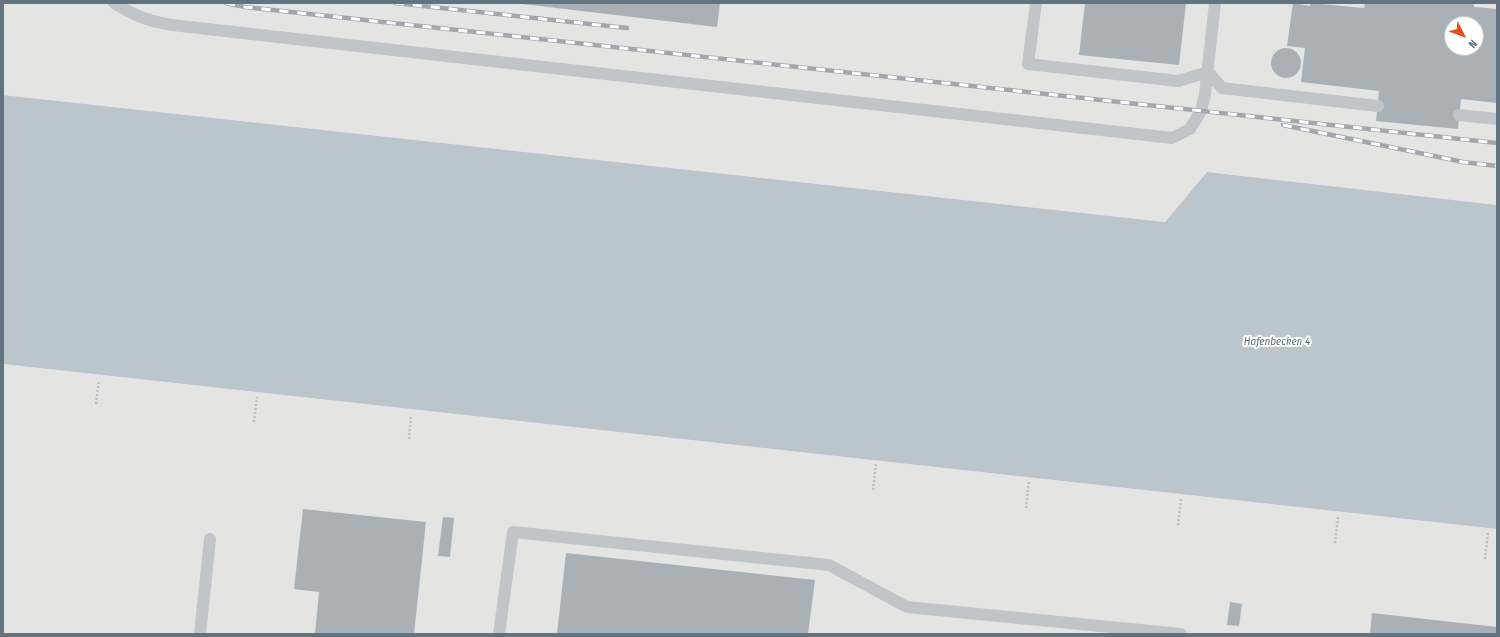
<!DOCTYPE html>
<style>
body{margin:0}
#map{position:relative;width:1500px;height:637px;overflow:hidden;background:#f4f4ef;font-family:"Fira Sans Condensed",sans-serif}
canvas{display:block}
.frame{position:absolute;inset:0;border:4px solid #627381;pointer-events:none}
.north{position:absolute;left:1444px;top:16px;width:40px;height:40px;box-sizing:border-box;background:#fff;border:1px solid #c0c7cd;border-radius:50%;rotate:132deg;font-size:11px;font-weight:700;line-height:16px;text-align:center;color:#627381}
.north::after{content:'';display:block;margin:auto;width:14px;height:18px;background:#e64f1d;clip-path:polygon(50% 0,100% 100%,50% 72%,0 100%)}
</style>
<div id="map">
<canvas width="1500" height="637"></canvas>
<div class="frame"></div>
<div class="north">N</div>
</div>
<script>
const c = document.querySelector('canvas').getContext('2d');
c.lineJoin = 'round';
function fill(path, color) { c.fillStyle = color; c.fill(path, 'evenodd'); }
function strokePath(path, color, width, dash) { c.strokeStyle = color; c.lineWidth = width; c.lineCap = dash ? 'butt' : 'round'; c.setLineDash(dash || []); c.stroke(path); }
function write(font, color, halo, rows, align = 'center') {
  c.font = font + ' "Fira Sans Condensed",sans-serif'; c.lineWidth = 4; c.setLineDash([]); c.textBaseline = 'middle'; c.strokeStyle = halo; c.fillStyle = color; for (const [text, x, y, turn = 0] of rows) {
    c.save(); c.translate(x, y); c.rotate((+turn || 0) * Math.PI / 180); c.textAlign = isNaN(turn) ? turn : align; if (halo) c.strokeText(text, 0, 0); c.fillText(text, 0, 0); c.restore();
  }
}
fill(new Path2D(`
 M3 3H1497V205L1207 172 1165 222 3 95ZM1452 24H1476V48H1452Z
 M3 364 1497 529V634H3Z`), '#e4e5e3');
fill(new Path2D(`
 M3 95 1165 222 1207 172 1497 205V529L3 364Z`), '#bac6cb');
fill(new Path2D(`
 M514 3H720L717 27Z
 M1085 3H1186L1179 65 1079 55Z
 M1293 3 1310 6V3H1312L1364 8 1365 3H1474V7L1497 9V103L1461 99 1458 129 1376 121 1379 91 1301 82 1305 48 1287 46ZM1452 24H1476V48H1452Z
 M1271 63a15 15 0 1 1 30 0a15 15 0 1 1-30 0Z
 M303 509 426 522 414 634H315L319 592 294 589Z
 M443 517 454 518 450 557 438 556Z
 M566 553 815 580 808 634H557Z
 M1230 602 1242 604 1239 626 1227 625Z
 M1372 613 1497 627V634H1370Z`), '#a9b1b6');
strokePath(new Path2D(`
 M96 404 99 380
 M254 422 257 397
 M409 439 411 415
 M873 490 876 464
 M1026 508 1029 481
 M1178 525 1181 499
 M1335 543 1338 517
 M1485 559 1488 532`), '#bbbdbf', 2.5, [2, 2]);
strokePath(new Path2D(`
 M114 3C135 16 148 21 172 25L1172 138 1190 129 1201 111 1205 94 1215 3
 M1036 3 1028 64 1178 81 1208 72 1222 88 1378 106
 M1459 115 1497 119
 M200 634 210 539
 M499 634 513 532 829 565 907 607 1181 634`), '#c1c5c8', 12);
const rail = new Path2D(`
 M226 3 245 7 1497 143
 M395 3 627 28
 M1283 125 1463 162 1497 166`);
strokePath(rail, '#a1a7ad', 4.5);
strokePath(rail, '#fff', 3, [9]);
write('italic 11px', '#5e767f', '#fff', [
 ["Hafenbecken 4",1277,342]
]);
</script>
